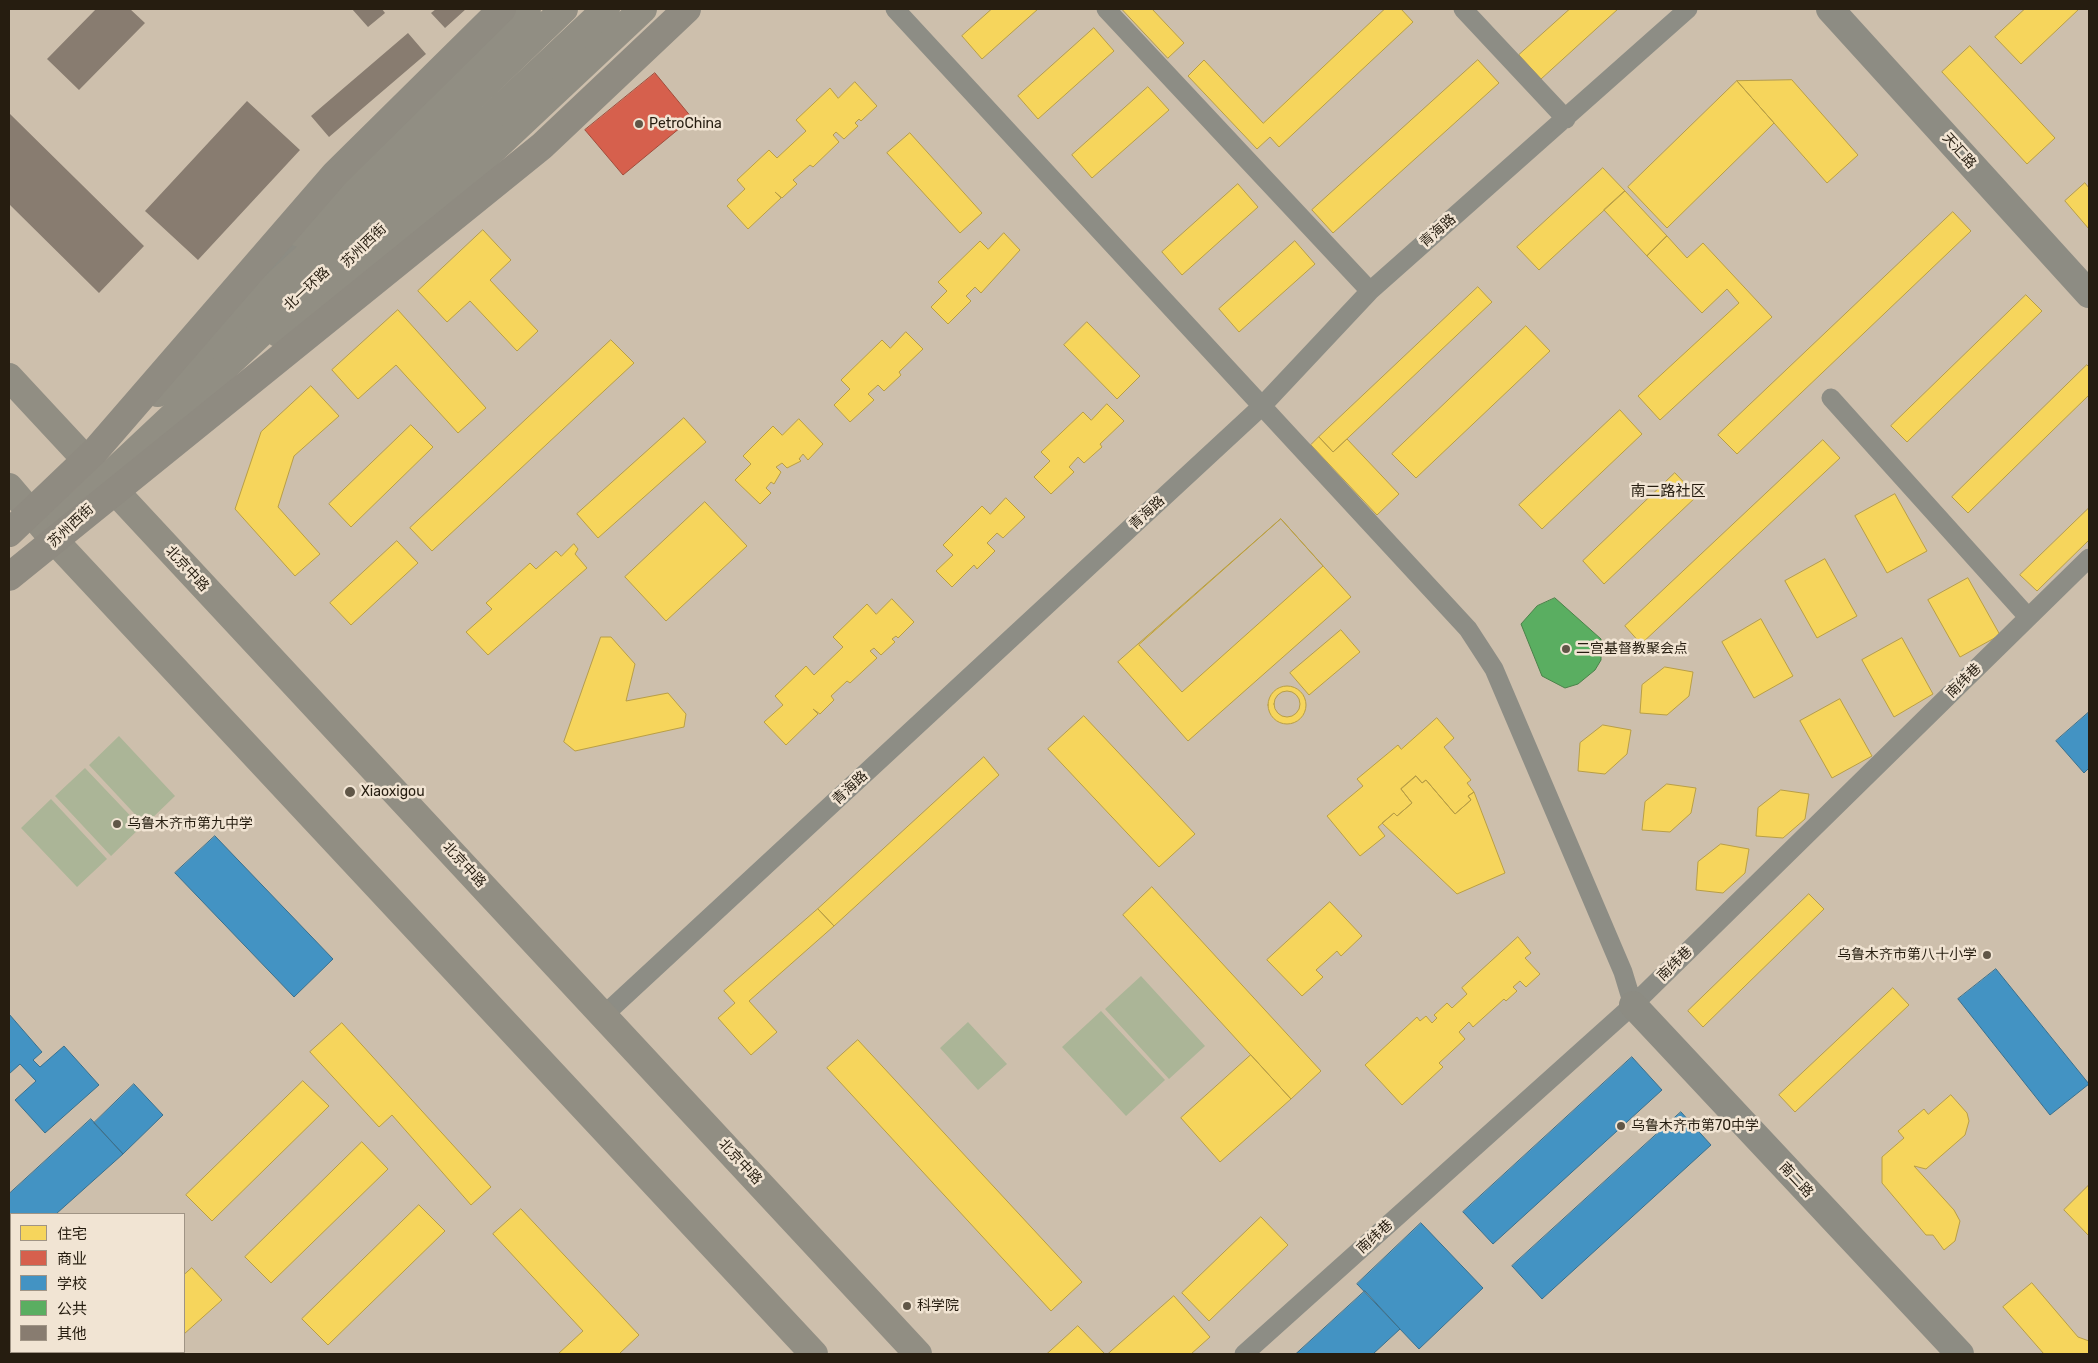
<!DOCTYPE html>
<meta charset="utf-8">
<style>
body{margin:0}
#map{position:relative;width:2098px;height:1363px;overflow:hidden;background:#cdbfac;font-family:Rubik,"Noto Sans SC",sans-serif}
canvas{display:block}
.frame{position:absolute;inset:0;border:10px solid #261d10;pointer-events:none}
.legend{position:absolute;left:10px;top:1213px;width:175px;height:140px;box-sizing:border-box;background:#f1e4d3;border:1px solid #a09485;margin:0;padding:6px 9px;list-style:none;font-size:15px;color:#261d10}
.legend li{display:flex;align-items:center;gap:10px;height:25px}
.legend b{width:25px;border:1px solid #a09485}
</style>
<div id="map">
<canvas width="2098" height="1363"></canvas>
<div class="frame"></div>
<ul class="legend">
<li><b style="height:14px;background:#f6d55c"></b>住宅</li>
<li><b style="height:14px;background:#d6604d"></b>商业</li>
<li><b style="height:14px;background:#4393c3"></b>学校</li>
<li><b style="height:14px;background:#5aae61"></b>公共</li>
<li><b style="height:14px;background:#887c70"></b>其他</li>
</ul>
</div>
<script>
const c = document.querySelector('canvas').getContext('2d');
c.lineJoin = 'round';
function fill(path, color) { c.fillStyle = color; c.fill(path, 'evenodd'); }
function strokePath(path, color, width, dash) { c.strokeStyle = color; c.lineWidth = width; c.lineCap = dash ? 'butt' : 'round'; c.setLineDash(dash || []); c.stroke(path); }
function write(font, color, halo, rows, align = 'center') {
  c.font = font + ' Rubik,"Noto Sans SC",sans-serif'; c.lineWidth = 5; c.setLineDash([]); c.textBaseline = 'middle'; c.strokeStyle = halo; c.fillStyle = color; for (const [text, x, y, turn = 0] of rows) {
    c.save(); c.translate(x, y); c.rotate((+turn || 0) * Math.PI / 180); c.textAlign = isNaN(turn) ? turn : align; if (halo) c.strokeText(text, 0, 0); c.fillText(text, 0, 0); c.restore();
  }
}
fill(new Path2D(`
 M119 736 175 796 145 825 89 765Z
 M85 768 141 827 111 856 55 796Z
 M51 799 107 859 77 887 21 828Z
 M1141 976 1205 1046 1169 1079 1105 1009Z
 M1101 1011 1165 1080 1126 1116 1062 1047Z
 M968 1022 1007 1064 978 1090 940 1048Z`), '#abb597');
const homes = new Path2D(`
 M992 9H1038L982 59 962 36Z
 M1122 9H1152L1184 43 1168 58Z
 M1385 9H1401L1413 22 1279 147 1270 137 1257 149 1188 76 1204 60 1263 123Z
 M1570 9H1618L1541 79 1519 55Z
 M2025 9H2079L2021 64 1995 37Z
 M1094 28 1114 51 1038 119 1018 96Z
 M1970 46 2055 138 2027 164 1942 72Z
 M1478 60 1499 83 1333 233 1312 210Z
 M1792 80 1858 155 1827 183 1737 81Z
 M1737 81 1774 123 1667 228 1628 187Z
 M855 82 877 106 861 121 859 119 855 123 858 126 844 139 836 132 833 135 839 142 813 167 810 165 793 180 797 184 782 198 775 192 781 198 748 229 727 206 745 189 737 180 769 150 777 158 806 131 796 120 830 88 838 98Z
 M1148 87 1169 110 1092 178 1072 155Z
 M910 133 982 213 960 233 887 153Z
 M1603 168 1625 191 1539 270 1517 247Z
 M2085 183 2089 188V229L2065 201Z
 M1238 184 1258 207 1182 275 1162 252Z
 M1625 191 1667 236 1647 256 1604 210Z
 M1953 212 1971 231 1737 454 1718 435Z
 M483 230 511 260 490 280 538 331 517 351 470 301 447 322 418 291Z
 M1004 233 1020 250 981 293 975 287 966 296 971 301 948 324 931 307 947 291 938 282 980 241 988 249Z
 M1667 236 1687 258 1703 243 1772 317 1660 420 1638 396 1739 303 1727 289 1702 313 1647 256Z
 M1295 241 1315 264 1239 332 1219 309Z
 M1478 287 1492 302 1333 452 1319 437Z
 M2026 295 2042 311 1907 442 1891 426Z
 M398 310 486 408 458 433 396 365 358 399 332 370Z
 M1087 322 1140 376 1117 399 1064 345Z
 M1526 326 1550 351 1416 478 1392 454Z
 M906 332 923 349 899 372 901 375 884 391 878 385 868 394 874 400 850 422 834 405 850 389 841 380 882 340 890 348Z
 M611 340 634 363 432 551 410 528Z
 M2087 365 2089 367V395L1968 513 1952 497Z
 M311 386 339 416 294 456 278 507 320 554 295 576 235 509 261 432Z
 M1107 404 1124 421 1100 444 1102 447 1084 463 1078 457 1069 467 1074 472 1051 494 1034 477 1050 461 1041 452 1083 412 1091 420Z
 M1620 410 1642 434 1542 529 1519 505Z
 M684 418 706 442 598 538 577 514Z
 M799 419 823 444 808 460 803 454 799 459 801 461 787 468 782 463 776 467 781 472 774 484 771 482 766 488 771 493 760 504 735 480 751 464 743 456 773 426 782 435Z
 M411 425 433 447 351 527 329 504Z
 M1319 437 1333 452 1347 439 1399 494 1377 515 1311 445Z
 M1823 440 1840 458 1641 644 1625 626Z
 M1675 473 1697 496 1604 584 1583 561Z
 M1895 494 1927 551 1887 573 1855 516Z
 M1006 498 1025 517 1003 538 997 533 987 543 995 551 977 569 974 565 952 587 936 571 953 555 943 545 982 506 990 514Z
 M705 502 747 546 666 621 625 577Z
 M2089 508V540L2037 591 2020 575Z
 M1281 519 1351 597 1188 741 1118 662Z
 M1281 519 1323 566 1182 692 1139 645Z
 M397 541 418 563 351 625 330 603Z
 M574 544 578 549 575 554 587 568 488 655 466 632 492 609 486 603 530 563 536 569 556 551 561 556Z
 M1825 559 1857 616 1817 638 1785 581Z
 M1968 578 2000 635 1960 657 1928 600Z
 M892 599 914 622 898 638 896 636 892 639 895 642 881 655 874 648 870 651 877 658 850 683 847 681 831 696 834 700 820 714 813 709 818 714 786 745 764 722 783 705 775 696 806 666 814 675 843 647 833 637 867 604 876 614Z
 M1761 619 1793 676 1754 698 1722 642Z
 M1341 630 1360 652 1309 695 1290 673Z
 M601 637H611L635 664 626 701 668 693 686 714 684 727 575 751 564 742Z
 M1902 638 1933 694 1894 717 1862 660Z
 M1665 667 1693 672 1689 696 1667 715 1640 713 1642 685Z
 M1268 705a19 19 0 1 1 38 0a19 19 0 1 1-38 0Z
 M1274 704a13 13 0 1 1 26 0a13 13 0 1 1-26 0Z
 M1840 699 1872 756 1832 778 1800 721Z
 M1084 716 1195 834 1159 867 1048 749Z
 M1437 718 1454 738 1444 747 1471 780 1467 783 1474 792 1468 796 1471 800 1455 814 1426 780 1422 783 1416 776 1401 789 1412 803 1397 816 1394 813 1378 827 1385 836 1360 856 1327 816 1363 786 1357 779 1398 745 1401 749Z
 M1603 725 1631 730 1627 754 1605 774 1578 771 1580 743Z
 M984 757 999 775 834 926 818 909Z
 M1416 776 1422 783 1426 780 1455 814 1471 800 1468 796 1474 792 1505 873 1457 894 1382 823 1394 813 1397 816 1412 803 1401 789Z
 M1667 784 1696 788 1691 813 1670 832 1642 830 1645 802Z
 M1781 790 1809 794 1805 819 1783 838 1756 836 1758 808Z
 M1721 844 1749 849 1745 873 1723 893 1696 890 1698 862Z
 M1152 887 1321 1071 1291 1099 1123 915Z
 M1809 894 1824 909 1703 1027 1688 1011Z
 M1330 902 1362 936 1341 956 1337 951 1316 970 1323 977 1302 996 1267 960Z
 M818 909 834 926 749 1001 777 1032 751 1055 718 1018 735 1003 724 991Z
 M1518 937 1531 953 1525 958 1540 974 1526 987 1520 981 1513 987 1517 991 1506 1001 1504 999 1473 1027 1469 1022 1459 1032 1465 1039 1439 1063 1443 1067 1402 1105 1365 1065 1417 1017 1420 1021 1426 1016 1432 1023 1437 1018 1434 1015 1447 1003 1452 1008 1467 994 1462 988Z
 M1893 988 1909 1005 1795 1112 1779 1095Z
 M342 1023 491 1187 471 1205 392 1115 379 1127 310 1052Z
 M858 1040 1082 1282 1051 1311 827 1068Z
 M1251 1055 1291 1099 1220 1162 1181 1118Z
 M303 1081 329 1106 212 1221 186 1195Z
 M1951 1095 1967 1113 1969 1121 1965 1135 1926 1169 1914 1166 1954 1210 1960 1221 1955 1241 1944 1250 1933 1235H1926L1882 1183V1157L1904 1138 1898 1131 1924 1109 1928 1114Z
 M362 1142 388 1169 271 1283 245 1257Z
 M2089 1185V1236L2064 1210Z
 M419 1205 445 1231 328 1345 302 1319Z
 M521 1209 639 1335 619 1354H558L583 1331 493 1234Z
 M1261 1217 1288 1245 1209 1321 1182 1293Z
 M192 1268 222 1300 184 1334V1275Z
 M2032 1283 2078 1337 2089 1341V1354H2044L2003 1307Z
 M1174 1296 1210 1337 1191 1354H1108Z
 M1078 1326 1105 1354H1047Z
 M101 1352H165L162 1354H98Z`);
fill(homes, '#f6d55c');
strokePath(homes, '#b89e45', 1);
const shops = new Path2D(`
 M655 73 692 118 623 175 585 130Z`);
fill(shops, '#d6604d');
strokePath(shops, '#a14c3b', 1);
const schools = new Path2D(`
 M2089 712V768L2084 773 2056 741Z
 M215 836 333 959 294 997 175 873Z
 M1996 969 2089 1084 2050 1115 1958 999Z
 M9 1014 42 1052 33 1060 40 1067 64 1046 99 1085 45 1133 15 1100 36 1081 20 1064 9 1074Z
 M1632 1057 1662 1090 1493 1244 1463 1212Z
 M134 1084 163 1115 123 1154 94 1123Z
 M1681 1112 1711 1145 1542 1299 1512 1266Z
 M91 1119 123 1154 56 1214H11V1255L9 1258V1194Z
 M1421 1223 1483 1288 1419 1349 1357 1284Z
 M9 1286 11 1289V1337L9 1339Z
 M1365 1291 1400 1329 1373 1354H1296Z`);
fill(schools, '#4393c3');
strokePath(schools, '#3a708d', 1);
const public = new Path2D(`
 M1555 598 1601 639V660L1595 670 1578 684 1565 688 1542 676 1521 624 1537 606Z`);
fill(public, '#5aae61');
strokePath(public, '#4a8249', 1);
fill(new Path2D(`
 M96 9H130L145 23 79 90 47 59Z
 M352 9H382L385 13 368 27Z
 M436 9H466L445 28 431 13Z
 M408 33 426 54 329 137 311 116Z
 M247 101 300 150 198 260 145 211Z
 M9 113 144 246 99 293 9 204Z`), '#887c70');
strokePath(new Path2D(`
 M895 9 1468 629 1494 669 1623 972 1633 1005
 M1106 9 1370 291
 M1463 9 1566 119
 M1831 398 2028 617
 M604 1015 1261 407 1370 291 1688 9
 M1244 1354 1633 1005 2089 558`), '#8d8d85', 19);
strokePath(new Path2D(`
 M1830 9 2089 294
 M248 288 325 222
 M1633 1005 1960 1354`), '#8d8c83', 28);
strokePath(new Path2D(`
 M300 233 347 183 527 9
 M278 333 481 161 643 9
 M9 377 918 1354
 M158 393 315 249 564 9
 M9 487 55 541 814 1354`), '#918e83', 28);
strokePath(new Path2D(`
 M61 521 606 9`), '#918e83', 28);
strokePath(new Path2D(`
 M9 533 96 450 335 174 502 9
 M9 577 542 146 687 9`), '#8f8b81', 28);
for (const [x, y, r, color] of [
 [639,124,5,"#605647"],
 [1566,649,5,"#605647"],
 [350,792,6,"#605647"],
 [117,824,5,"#605647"],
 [1987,955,5,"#605647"],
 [1621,1126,5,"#605647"],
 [907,1306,5,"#605647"]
]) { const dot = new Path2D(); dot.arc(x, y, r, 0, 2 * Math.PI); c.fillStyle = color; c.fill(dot); strokePath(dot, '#f1e4d3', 2); }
write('14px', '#261d10', '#f1e4d3', [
 ["PetroChina",649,124],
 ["二宫基督教聚会点",1576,649],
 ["Xiaoxigou",361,792],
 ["乌鲁木齐市第九中学",127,824],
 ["乌鲁木齐市第八十小学",1977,955,"right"],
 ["乌鲁木齐市第70中学",1631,1126],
 ["科学院",917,1306]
], 'left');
write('14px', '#261d10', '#f1e4d3', [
 ["天汇路",1959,151,48],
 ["青海路",1438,231,-41],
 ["苏州西街",364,246,-44],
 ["北一环路",307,289,-43],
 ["青海路",1147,513,-43],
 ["苏州西街",71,526,-43],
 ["北京中路",187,569,47],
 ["南纬巷",1964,681,-44],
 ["青海路",850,788,-43],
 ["北京中路",464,865,47],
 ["南纬巷",1675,964,-44],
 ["北京中路",740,1162,47],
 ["南二路",1796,1180,47],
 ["南纬巷",1375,1237,-42]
]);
write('15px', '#261d10', '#f1e4d3', [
 ["南二路社区",1668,492]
]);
</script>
